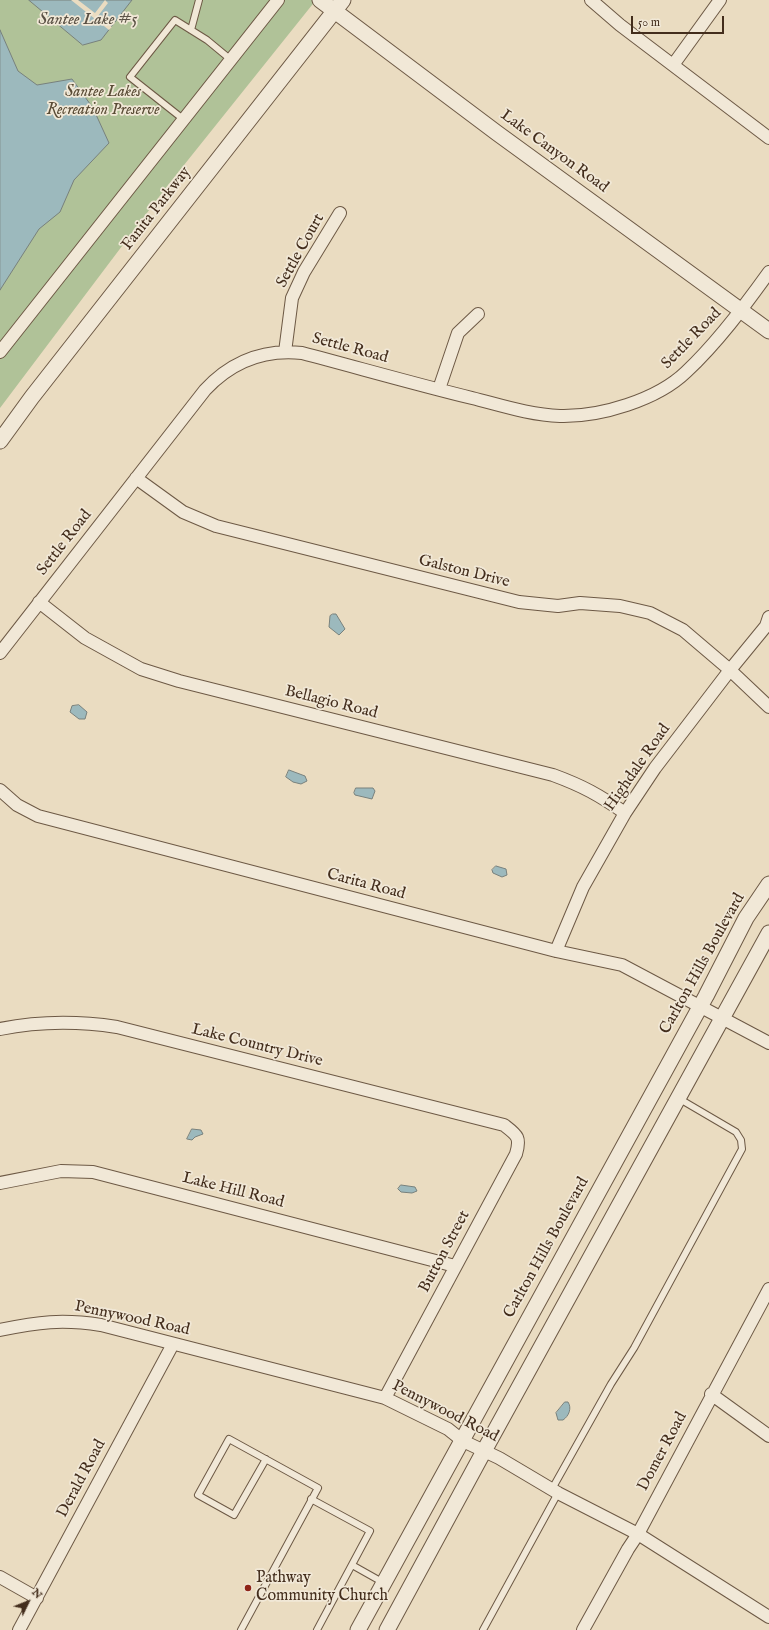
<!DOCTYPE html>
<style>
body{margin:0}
#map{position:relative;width:769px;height:1630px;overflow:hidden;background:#eadcc1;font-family:"IM FELL English",serif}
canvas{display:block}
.north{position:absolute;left:8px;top:1582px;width:40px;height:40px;-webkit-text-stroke:3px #f1e8d7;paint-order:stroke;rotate:47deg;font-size:11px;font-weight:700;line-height:16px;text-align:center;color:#432d1c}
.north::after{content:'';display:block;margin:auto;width:14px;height:18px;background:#432d1c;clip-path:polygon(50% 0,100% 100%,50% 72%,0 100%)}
.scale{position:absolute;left:631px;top:16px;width:93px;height:18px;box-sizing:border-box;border:2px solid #432d1c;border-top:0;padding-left:5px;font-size:12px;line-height:14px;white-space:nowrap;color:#432d1c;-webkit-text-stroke:3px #f1e8d7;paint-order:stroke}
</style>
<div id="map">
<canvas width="769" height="1630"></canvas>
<div class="north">N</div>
<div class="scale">50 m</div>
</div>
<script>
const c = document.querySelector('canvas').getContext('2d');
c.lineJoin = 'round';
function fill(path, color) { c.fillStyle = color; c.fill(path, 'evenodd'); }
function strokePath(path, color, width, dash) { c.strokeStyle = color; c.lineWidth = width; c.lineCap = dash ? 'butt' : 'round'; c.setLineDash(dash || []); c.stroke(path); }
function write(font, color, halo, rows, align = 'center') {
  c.font = font + ' "IM FELL English",serif'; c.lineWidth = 3.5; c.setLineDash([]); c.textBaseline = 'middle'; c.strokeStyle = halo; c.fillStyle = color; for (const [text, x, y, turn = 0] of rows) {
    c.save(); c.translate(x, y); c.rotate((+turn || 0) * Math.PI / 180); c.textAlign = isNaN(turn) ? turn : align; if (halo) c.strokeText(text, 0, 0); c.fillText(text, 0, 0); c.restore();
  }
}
fill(new Path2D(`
 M0 0H316L168 185 0 408Z`), '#b0c298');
const water = new Path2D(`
 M29 0H132L101 40 83 45Z
 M0 30 18 71 37 85 72 79 93 108 109 143 74 180 60 212 39 229 0 290Z
 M333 614H336L345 629 339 635 329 627 330 616Z
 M79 705 87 712 85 719H79L70 712 72 706Z
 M289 770 305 776 307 781 301 784 293 782 286 777Z
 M356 788H373L375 791 372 799 355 795 354 793Z
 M496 866 506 869 507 875 502 877 493 873 492 870Z
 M192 1129 201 1130 203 1134 195 1137 192 1140 187 1139Z
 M401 1185 415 1187 417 1191 412 1193 401 1192 398 1189Z
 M565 1402H568C572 1408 569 1416 563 1420H558L556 1413Z`);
fill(water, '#9cb9bd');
strokePath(water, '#78817d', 1);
fill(new Path2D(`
 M71 0H78L95 13 105 0 108 3 98 16 112 27 109 30Z`), '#eadcc1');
const service = new Path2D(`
 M191 30 199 0
 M183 119 130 77 175 20 207 40 230 59
 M552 1489 611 1384 634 1348 742 1149 741 1140 736 1132 678 1098
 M311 1499 370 1531 317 1630
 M352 1565 384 1583
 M241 1630 318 1488 229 1439 198 1495 234 1515 266 1459
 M483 1630 558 1493`);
const minor = new Path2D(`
 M591 0 620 25 769 138
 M673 65 720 0
 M0 352 278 0
 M285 352 292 298 304 272 340 213
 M439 389 458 333 478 314
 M136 478 183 512 216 526 519 602 558 606 580 603 620 606 650 613 683 630 730 670 769 707
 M39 602 85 638 141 669 179 681 553 775C583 786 599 795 625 813
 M0 653 205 390C231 362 264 349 302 353 359 368 415 384 472 398 500 405 530 415 560 416 600 417 657 400 686 372 717 343 744 307 769 272
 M0 790 17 805 38 816 556 951 622 965 769 1043
 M556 951 583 887 625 813 655 768 730 670 766 626 769 617
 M0 1029C40 1021 77 1021 117 1027L504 1125C517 1135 521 1137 516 1154L385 1398
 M0 1183 61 1171 93 1172 455 1266
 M0 1330C38 1322 62 1319 101 1325L385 1398 448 1429 463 1441 499 1458 558 1493 638 1534 769 1617
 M711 1394 769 1436
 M0 1577 37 1598
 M19 1630 173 1344
 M583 1630 628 1549 638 1534 769 1289`);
const tertiary = new Path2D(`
 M320 0 497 133 769 331
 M0 441 32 397 343 0
 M358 1630 706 996 746 918 769 884
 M387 1630 484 1451 769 933`);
strokePath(service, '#6d5945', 8);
strokePath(minor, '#6d5945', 14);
strokePath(tertiary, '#6d5945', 17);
strokePath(service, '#f1e8d7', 6);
strokePath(minor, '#f1e8d7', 12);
strokePath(tertiary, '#f1e8d7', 15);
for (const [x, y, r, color] of [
 [248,1588,4,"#8f2418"]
]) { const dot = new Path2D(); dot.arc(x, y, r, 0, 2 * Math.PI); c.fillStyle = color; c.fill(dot); strokePath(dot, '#f1e8d7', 1.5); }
write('italic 16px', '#594b35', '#f1e8d7', [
 ["Santee Lakes",103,93],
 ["Recreation Preserve",103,111]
]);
write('16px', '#432d1c', '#f1e8d7', [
 ["Lake Canyon Road",554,152,36],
 ["Fanita Parkway",157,209,-52],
 ["Settle Court",301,251,-61],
 ["Settle Road",692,339,-46],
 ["Settle Road",350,349,15],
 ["Settle Road",65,543,-52],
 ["Galston Drive",464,572,14],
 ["Bellagio Road",331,703,14],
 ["Highdale Road",638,768,-55],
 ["Carita Road",366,885,15],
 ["Carlton Hills Boulevard",703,964,-61],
 ["Lake Country Drive",257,1046,14],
 ["Lake Hill Road",233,1191,14],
 ["Carlton Hills Boulevard",547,1248,-61],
 ["Button Street",445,1252,-62],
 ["Pennywood Road",132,1319,12],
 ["Pennywood Road",445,1412,27],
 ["Domer Road",663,1452,-62],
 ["Derald Road",82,1479,-62]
]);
write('16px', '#432d1c', '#f1e8d7', [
 ["Pathway",256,1579],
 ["Community Church",256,1597]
], 'left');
write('italic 17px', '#595044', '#f1e8d7', [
 ["Santee Lake #5",88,21]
]);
</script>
